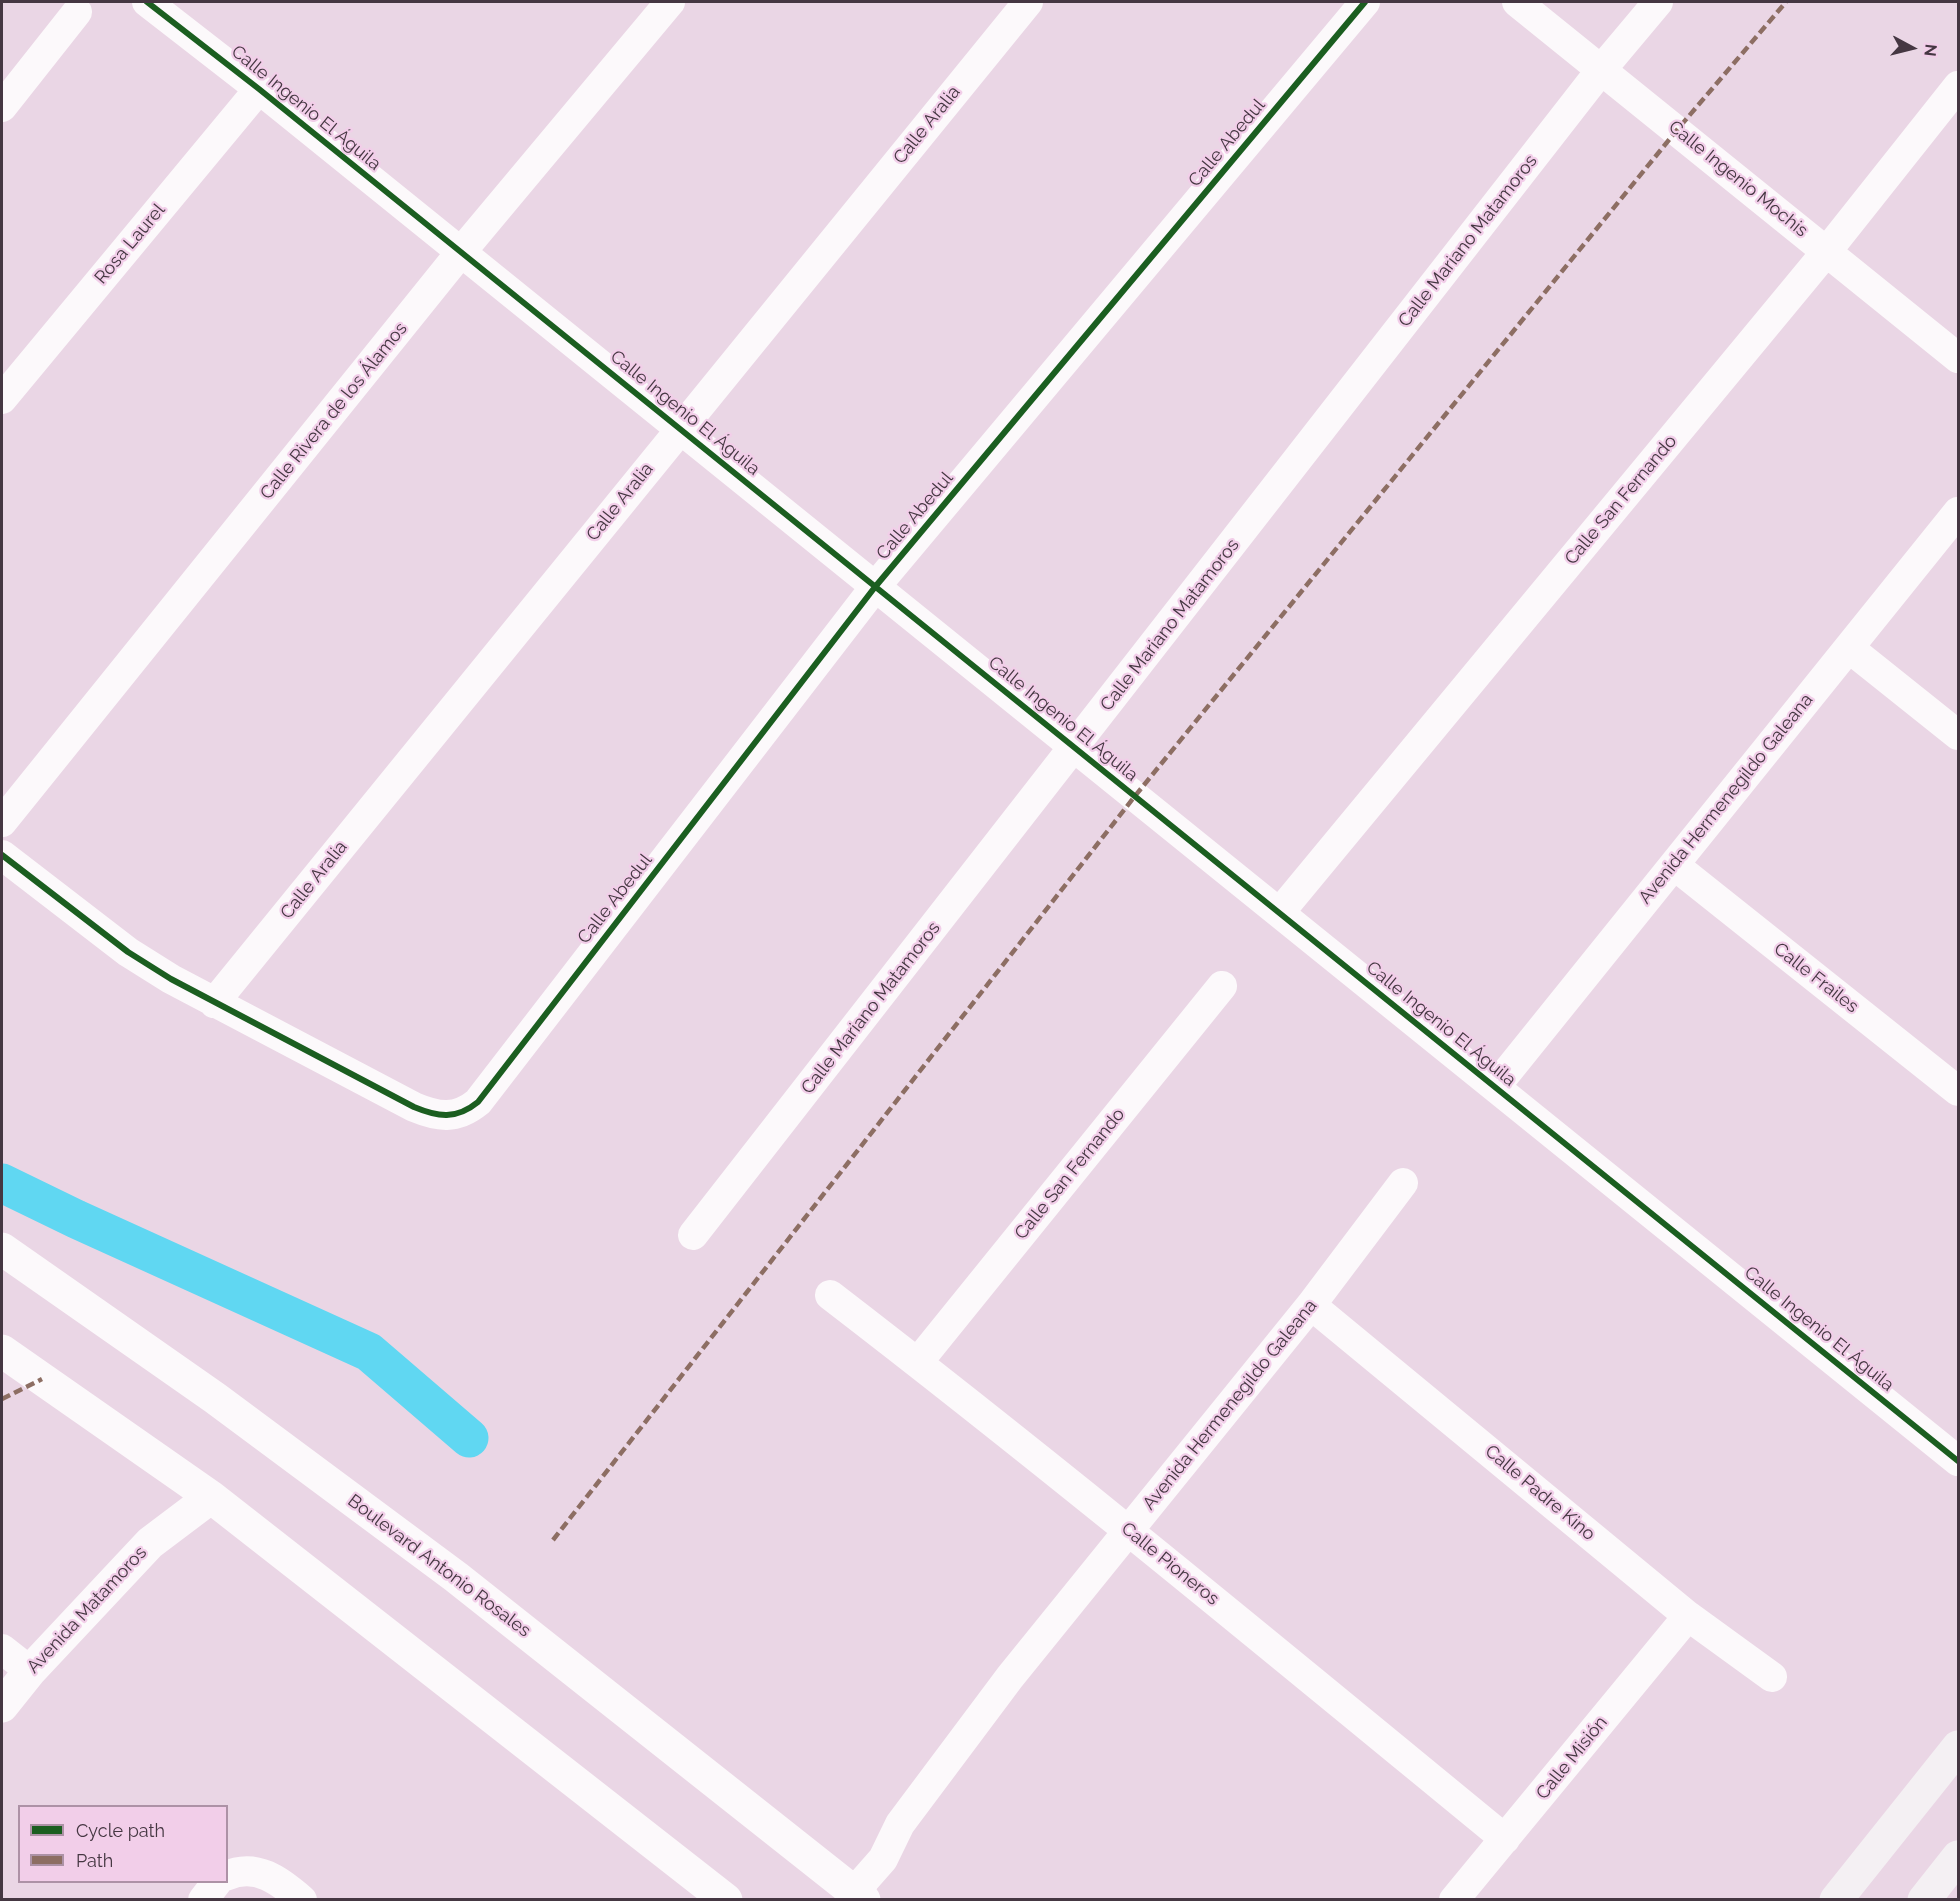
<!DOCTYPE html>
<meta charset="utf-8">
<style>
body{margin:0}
#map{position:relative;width:1960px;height:1901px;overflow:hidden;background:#ead6e5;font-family:Raleway,sans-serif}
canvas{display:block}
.frame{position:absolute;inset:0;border:3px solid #453742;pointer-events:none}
.legend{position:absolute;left:18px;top:1805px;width:210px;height:78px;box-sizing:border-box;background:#f2cee9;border:2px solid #ad92a6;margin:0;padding:8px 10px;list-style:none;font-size:18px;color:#453742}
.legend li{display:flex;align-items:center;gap:12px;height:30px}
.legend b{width:30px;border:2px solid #ad92a6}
.north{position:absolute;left:1882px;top:18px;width:60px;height:60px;-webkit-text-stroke:4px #f2cee9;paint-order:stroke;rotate:97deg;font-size:16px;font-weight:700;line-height:24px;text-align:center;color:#453742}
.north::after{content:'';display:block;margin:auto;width:21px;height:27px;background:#453742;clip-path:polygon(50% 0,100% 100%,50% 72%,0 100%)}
</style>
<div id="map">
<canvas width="1960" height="1901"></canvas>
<div class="frame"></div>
<ul class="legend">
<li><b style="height:8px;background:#1b5e20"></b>Cycle path</li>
<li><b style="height:8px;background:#8d6e63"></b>Path</li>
</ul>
<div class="north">N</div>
</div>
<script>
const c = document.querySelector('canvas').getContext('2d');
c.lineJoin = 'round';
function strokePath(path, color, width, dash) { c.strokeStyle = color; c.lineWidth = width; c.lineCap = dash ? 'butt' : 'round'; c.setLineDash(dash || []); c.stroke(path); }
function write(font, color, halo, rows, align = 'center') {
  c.font = font + ' Raleway,sans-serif'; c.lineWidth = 4.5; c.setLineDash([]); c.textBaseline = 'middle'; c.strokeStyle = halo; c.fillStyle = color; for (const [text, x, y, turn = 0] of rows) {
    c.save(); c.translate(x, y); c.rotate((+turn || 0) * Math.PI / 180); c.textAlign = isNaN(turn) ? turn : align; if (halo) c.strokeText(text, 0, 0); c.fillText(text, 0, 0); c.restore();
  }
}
strokePath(new Path2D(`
 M2 1183 76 1219 369 1352 469 1438`), '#60d7f2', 39);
strokePath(new Path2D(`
 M147 2 259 89 1958 1461
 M1517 2 1958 358
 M2 107 77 12
 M2 399 259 89
 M1849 648 1958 735
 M2 822 461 252 670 2
 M2 855 128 952 171 979 414 1107C438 1117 456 1120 478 1102L875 587 1365 2
 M1674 865 1958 1091
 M1280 912 1827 251 1958 86
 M214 1003 1028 2
 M1495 1087 1958 512
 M693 1235 1601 70 1658 2
 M830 1295C1059 1471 1282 1656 1505 1839
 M1311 1305 1688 1616 1772 1677
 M918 1362 1222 986
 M2 1649 30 1671
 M226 1876C256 1862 280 1881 302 1900
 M854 1892 883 1859 900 1824 1010 1677 1311 1305 1403 1183
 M203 1900 217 1882
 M1454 1900 1688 1616`), '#fcf9fb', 30);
strokePath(new Path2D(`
 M2 1249 215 1398 456 1577 864 1900
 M2 1351 211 1497 726 1900
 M2 1706 30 1671 150 1543 211 1497`), '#fcf9fb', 33);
strokePath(new Path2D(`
 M1836 1900 1958 1747
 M1924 1900 1958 1857`), '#f4f0f3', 33);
strokePath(new Path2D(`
 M2 1399 42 1379
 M553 1540 1135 796 1677 130 1786 2`), '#8d6e63', 4.5, [9, 4.5]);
strokePath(new Path2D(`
 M147 2 259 89 1958 1461
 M2 855 128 952 171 979 414 1107C438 1117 456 1120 478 1102L875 587 1365 2`), '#1b5e20', 6);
write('18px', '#453742', '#f2cee9', [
 ["Calle Ingenio El Águila",306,108,39],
 ["Calle Aralia",927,125,-51],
 ["Calle Abedul",1227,143,-50],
 ["Calle Ingenio Mochis",1738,179,39],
 ["Calle Mariano Matamoros",1468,241,-52],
 ["Rosa Laurel",130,244,-50],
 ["Calle Rivera de los Álamos",334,411,-51],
 ["Calle Ingenio El Águila",685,413,39],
 ["Calle San Fernando",1621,500,-50],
 ["Calle Aralia",620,502,-51],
 ["Calle Abedul",915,516,-50],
 ["Calle Mariano Matamoros",1170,625,-52],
 ["Calle Ingenio El Águila",1063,719,39],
 ["Avenida Hermenegildo Galeana",1726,799,-51],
 ["Calle Aralia",314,880,-51],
 ["Calle Abedul",615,899,-52],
 ["Calle Frailes",1816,978,38],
 ["Calle Mariano Matamoros",871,1008,-52],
 ["Calle Ingenio El Águila",1441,1024,39],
 ["Calle San Fernando",1070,1174,-51],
 ["Calle Ingenio El Águila",1819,1329,39],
 ["Avenida Hermenegildo Galeana",1230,1405,-51],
 ["Calle Padre Kino",1540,1493,40],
 ["Calle Pioneros",1170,1564,39],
 ["Boulevard Antonio Rosales",439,1566,37],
 ["Avenida Matamoros",87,1610,-47],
 ["Calle Misión",1572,1758,-51]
]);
</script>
